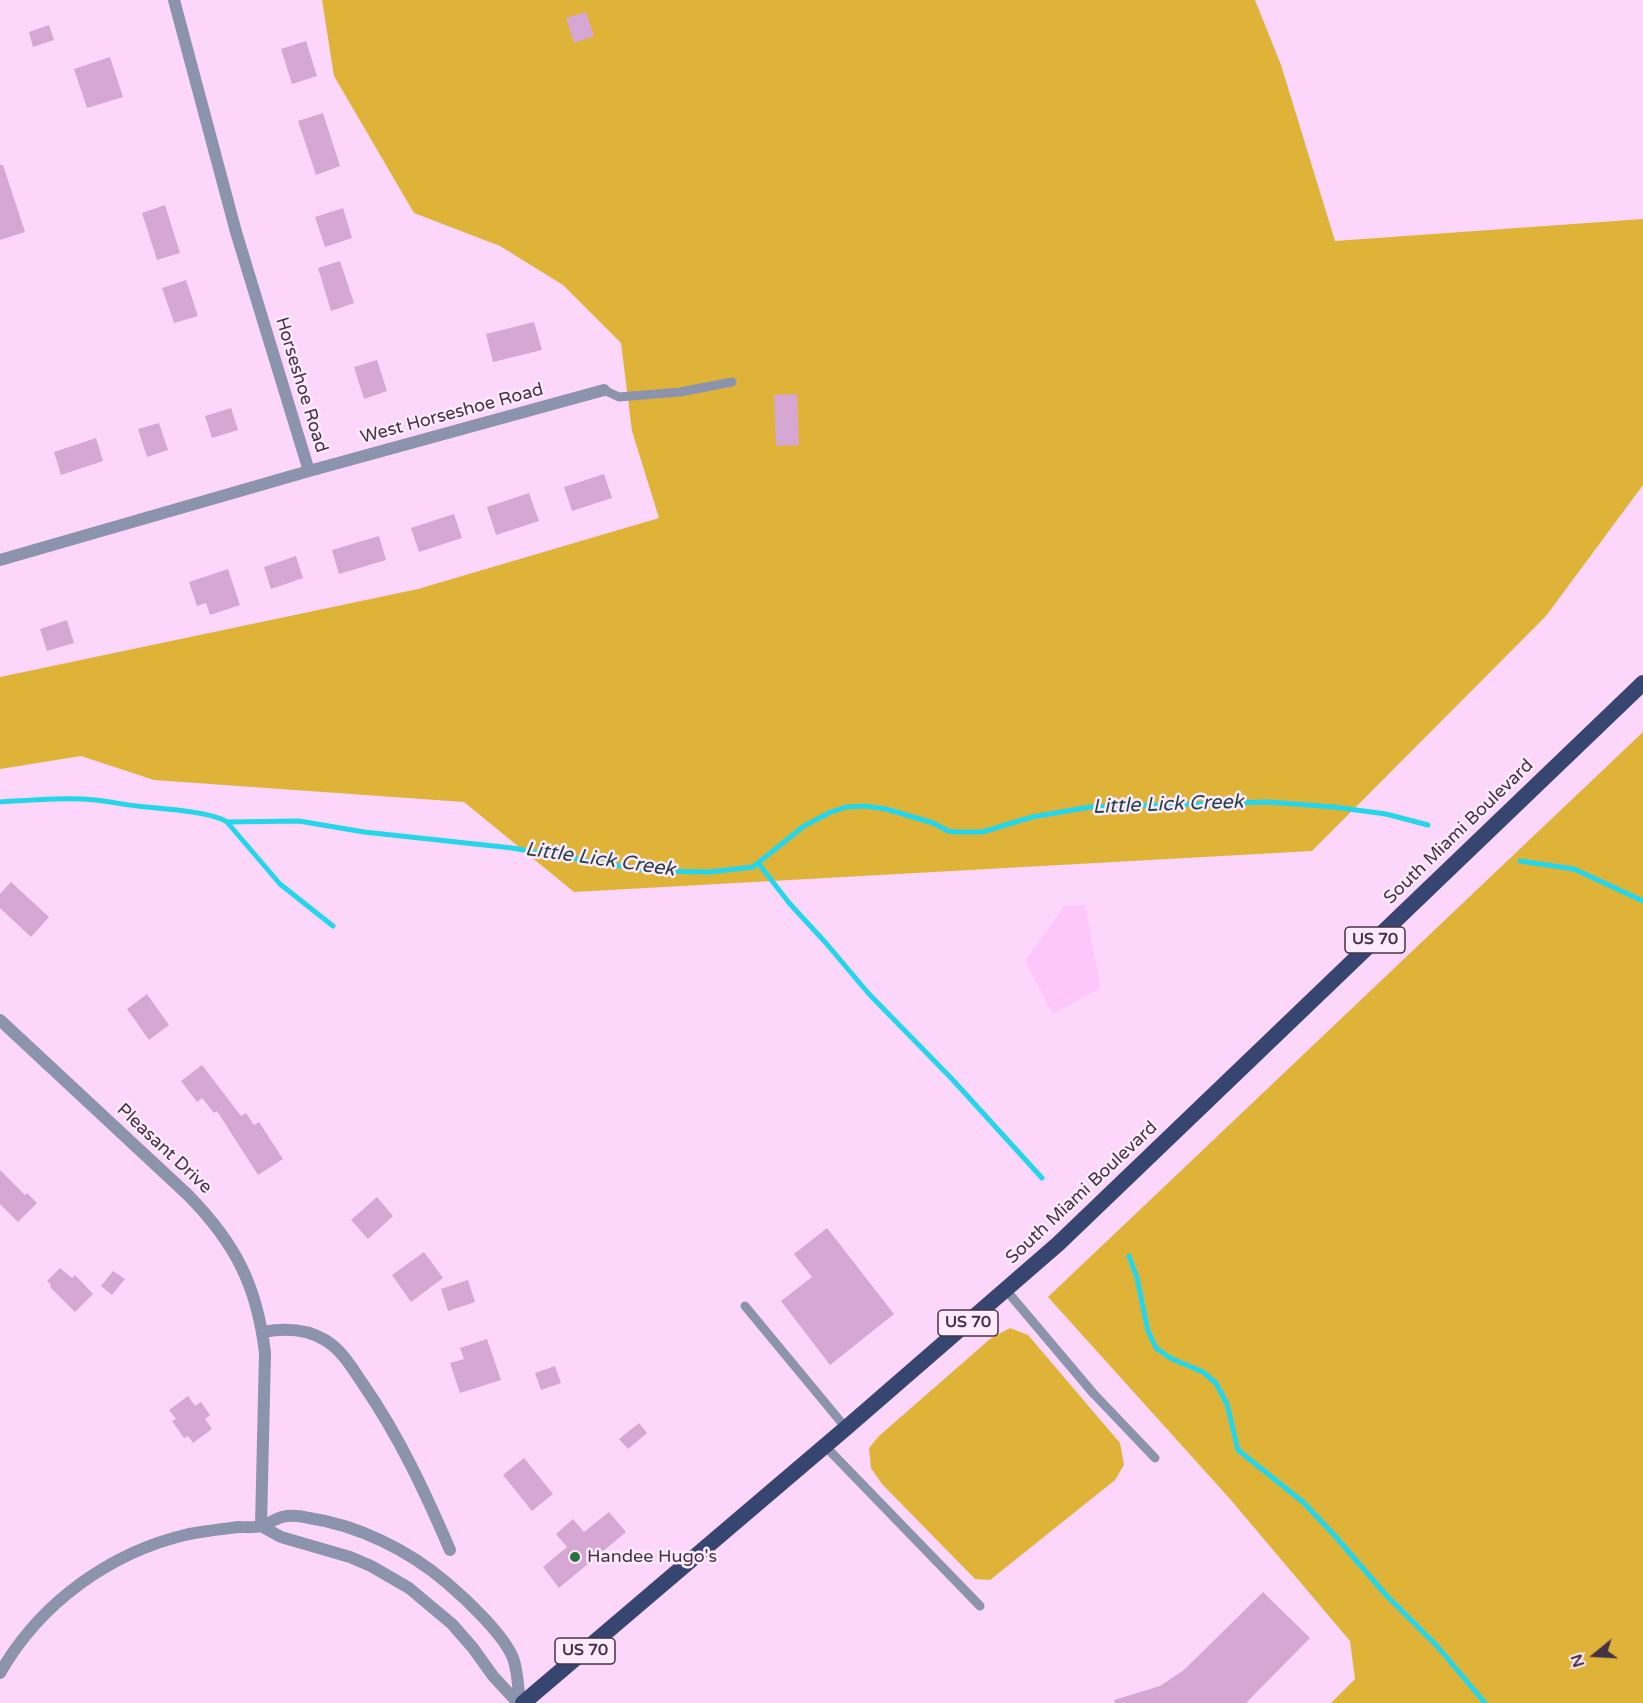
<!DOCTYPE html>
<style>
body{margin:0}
#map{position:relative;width:1643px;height:1703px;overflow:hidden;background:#fdd6fb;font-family:"Varela Round",sans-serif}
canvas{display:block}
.north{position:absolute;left:1565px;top:1625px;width:60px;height:60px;-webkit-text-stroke:4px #feeafd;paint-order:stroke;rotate:252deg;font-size:16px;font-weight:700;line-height:24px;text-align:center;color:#453244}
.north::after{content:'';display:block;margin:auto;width:21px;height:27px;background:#453244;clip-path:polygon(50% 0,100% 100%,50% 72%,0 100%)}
</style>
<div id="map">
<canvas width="1643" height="1703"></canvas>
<div class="north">N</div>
</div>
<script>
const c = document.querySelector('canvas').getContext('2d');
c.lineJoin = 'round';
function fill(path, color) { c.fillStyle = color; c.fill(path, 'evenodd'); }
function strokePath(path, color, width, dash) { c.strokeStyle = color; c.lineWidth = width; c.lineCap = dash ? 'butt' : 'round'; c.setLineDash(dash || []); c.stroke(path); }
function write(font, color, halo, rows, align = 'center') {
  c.font = font + ' "Varela Round",sans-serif'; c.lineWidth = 5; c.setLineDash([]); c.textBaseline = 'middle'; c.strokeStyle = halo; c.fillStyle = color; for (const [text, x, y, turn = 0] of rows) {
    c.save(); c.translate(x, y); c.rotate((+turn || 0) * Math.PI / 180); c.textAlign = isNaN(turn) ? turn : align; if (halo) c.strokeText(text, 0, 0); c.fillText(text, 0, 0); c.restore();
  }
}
fill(new Path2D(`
 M1065 905H1085L1101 988 1053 1014 1025 961Z`), '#fec7fb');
fill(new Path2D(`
 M322 0H1255L1281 65 1335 241 1643 219V485L1546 616 1312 851 574 892 464 802 154 780 81 756 0 769V677L418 589 659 518 632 431 621 343 563 285 500 246 414 213 334 76Z
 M1643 732V1703H1331L1355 1679 1350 1641 1230 1499 1048 1297Z
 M1010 1328 1028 1335 1120 1443 1124 1465 1115 1480 990 1580 975 1579 882 1484 871 1468 869 1448 879 1436 990 1339Z`), '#deb338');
strokePath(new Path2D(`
 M0 802C32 800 64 797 96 800 113 802 130 806 146 807 166 809 212 812 227 822L299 821 364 832 512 848 650 871 710 872 753 867 804 826 831 812 846 807 865 806 886 809 933 823 948 831 956 832H982L1032 817 1090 807 1268 802 1334 807 1386 814 1428 825
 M227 822 280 884 333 926
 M1520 861 1574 869 1643 901
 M758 863 790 904 825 942 869 994 952 1079 1042 1178
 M1129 1256 1137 1278 1148 1331 1156 1348 1170 1358 1203 1372 1216 1383 1227 1404 1238 1450 1303 1502 1335 1536 1386 1595 1437 1646 1485 1703`), '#23d6ec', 5);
fill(new Path2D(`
 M586 12 594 36 574 43 566 18Z
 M49 25 54 40 33 47 29 32Z
 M306 41 317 76 292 84 281 49Z
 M110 57 123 97 87 108 74 69Z
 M323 113 340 166 316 175 298 121Z
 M0 165H3L25 232 0 240Z
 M165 205 180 253 157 260 142 213Z
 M343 208 352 238 325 247 315 217Z
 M340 261 354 303 331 311 318 268Z
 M186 280 198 316 174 323 162 288Z
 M534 322 542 350 493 362 486 334Z
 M377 360 387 391 364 399 354 367Z
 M797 394 799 445 776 446 774 395Z
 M231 408 238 430 212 438 205 416Z
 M159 423 168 450 147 457 138 429Z
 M96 438 103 461 61 475 54 452Z
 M604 474 612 498 572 511 564 487Z
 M529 493 539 521 496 535 487 507Z
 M454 514 462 538 419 552 411 528Z
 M379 536 386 560 339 574 332 550Z
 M296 556 303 578 271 589 264 567Z
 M228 569 240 605 210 615 206 603 197 606 189 582Z
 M67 620 74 643 47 651 40 629Z
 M11 882 49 917 31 937 0 908V894Z
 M147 994 169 1025 149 1040 127 1009Z
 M202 1065 241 1116 246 1113 254 1125 259 1122 283 1159 258 1175 217 1111 214 1113 202 1098 197 1102 181 1081Z
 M0 1170 25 1195 27 1193 37 1203 18 1222 0 1204Z
 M377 1197 393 1216 368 1239 351 1220Z
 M827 1228 894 1314 830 1365 781 1301 812 1277 794 1254Z
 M424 1252 443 1278 411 1302 392 1275Z
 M60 1268 72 1278 75 1275 93 1294 75 1312 50 1287 51 1285 47 1281Z
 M113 1271 125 1279 112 1295 101 1286Z
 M468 1280 475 1302 448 1311 441 1289Z
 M487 1339 501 1380 460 1393 450 1363 464 1359 460 1348Z
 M555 1366 561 1383 541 1390 535 1373Z
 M188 1396 195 1406 201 1402 210 1415 205 1419 212 1429 193 1443 188 1436 184 1438 172 1421 176 1419 169 1410Z
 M639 1423 647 1433 628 1449 619 1439Z
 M524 1458 553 1494 532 1511 503 1475Z
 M609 1512 626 1532 559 1588 543 1567 567 1547 556 1534 573 1519 584 1532Z
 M1263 1592 1310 1638 1246 1703H1115L1114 1700 1160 1686 1184 1670Z`), '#d7a7d4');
strokePath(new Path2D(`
 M604 390 619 397 680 392 732 382
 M1006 1290 1093 1393 1155 1458
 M745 1306 846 1428
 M825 1446 980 1606`), '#8b94ac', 9);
strokePath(new Path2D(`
 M174 0 236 232 309 471
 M0 560 309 471 604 390
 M263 1332C284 1328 305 1328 325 1340 342 1350 352 1368 363 1384 399 1436 425 1492 450 1550`), '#8b94ac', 12);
strokePath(new Path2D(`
 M0 1020 188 1195C235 1243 257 1285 265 1353L261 1526
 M261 1526 281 1537 350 1557 371 1566 409 1588 452 1624 473 1648 493 1676 518 1703
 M0 1673C40 1603 110 1552 189 1534 205 1531 222 1529 238 1527 246 1527 254 1528 261 1526 268 1524 275 1519 282 1517 290 1515 301 1516 309 1518 358 1525 410 1551 447 1583 466 1599 504 1635 513 1658 518 1671 518 1689 520 1703`), '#8b94ac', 12);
strokePath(new Path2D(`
 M523 1703 846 1428 1058 1244 1643 683`), '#374671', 16);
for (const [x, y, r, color] of [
 [575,1557,6,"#2d713c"]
]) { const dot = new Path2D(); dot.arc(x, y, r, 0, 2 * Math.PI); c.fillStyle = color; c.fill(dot); strokePath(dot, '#feeafd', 2); }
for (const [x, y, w] of [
 [1375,940,60],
 [968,1323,60],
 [585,1651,60]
]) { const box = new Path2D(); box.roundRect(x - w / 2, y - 13, w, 26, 4.5); c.fillStyle = '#feeafd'; c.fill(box); strokePath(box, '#453244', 1.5); }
write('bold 16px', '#453244', null, [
 ["US 70",1375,940],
 ["US 70",968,1323],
 ["US 70",585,1651]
]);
write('18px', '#453244', '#feeafd', [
 ["Horseshoe Road",301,385,73],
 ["West Horseshoe Road",452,414,-15],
 ["South Miami Boulevard",1459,832,-44],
 ["Pleasant Drive",164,1149,43],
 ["South Miami Boulevard",1082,1193,-43]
]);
write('18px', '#453244', '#feeafd', [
 ["Handee Hugo's",587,1557]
], 'left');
write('italic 20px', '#24444a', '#feeafd', [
 ["Little Lick Creek",1168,805,-2],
 ["Little Lick Creek",600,860,8]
]);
</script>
